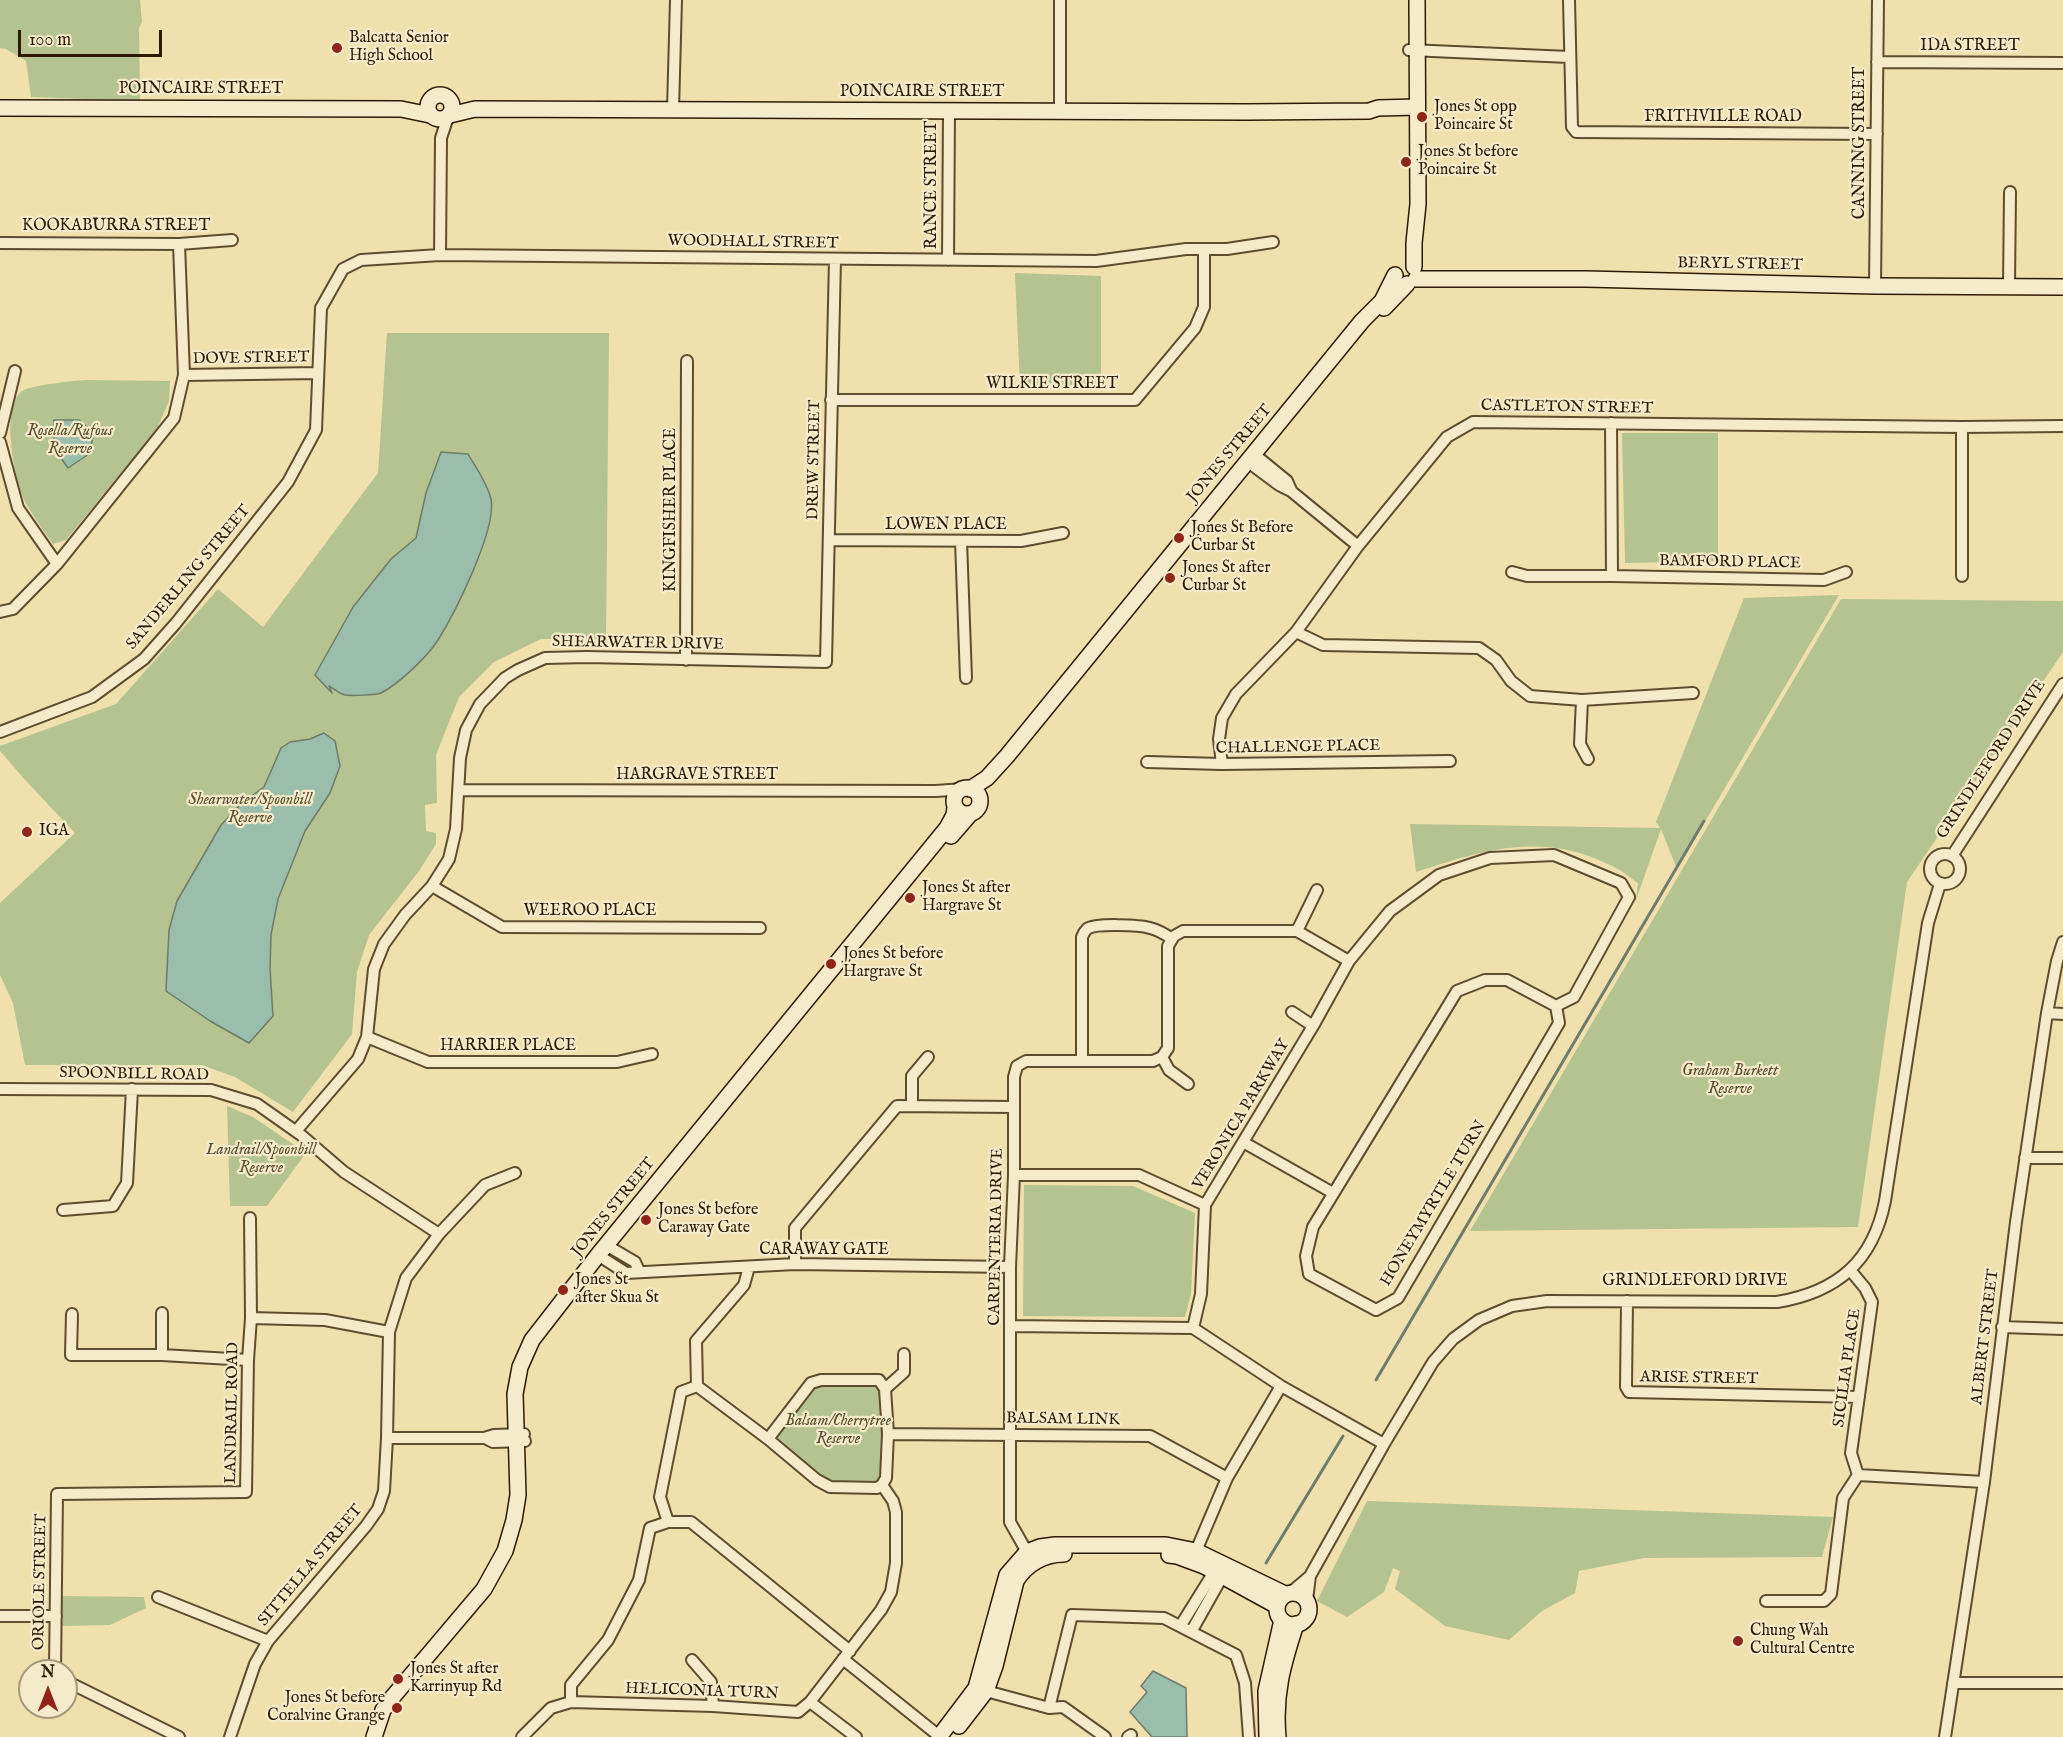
<!DOCTYPE html>
<style>
body{margin:0}
#map{position:relative;width:2063px;height:1737px;overflow:hidden;background:#f0e0ae;font-family:"IM FELL English",serif}
canvas{display:block}
.north{position:absolute;left:18px;top:1659px;width:60px;height:60px;box-sizing:border-box;background:#f5ebca;border:2px solid #a5977b;border-radius:50%;rotate:0deg;font-size:16px;font-weight:700;line-height:24px;text-align:center;color:#2d1a04}
.north::after{content:'';display:block;margin:auto;width:21px;height:27px;background:#8f2418;clip-path:polygon(50% 0,100% 100%,50% 72%,0 100%)}
.scale{position:absolute;left:18px;top:30px;width:144px;height:27px;box-sizing:border-box;border:3px solid #2d1a04;border-top:0;padding-left:8px;font-size:18px;line-height:21px;white-space:nowrap;color:#2d1a04;-webkit-text-stroke:4px #f5ebca;paint-order:stroke}
</style>
<div id="map">
<canvas width="2063" height="1737"></canvas>
<div class="north">N</div>
<div class="scale">100 m</div>
</div>
<script>
const c = document.querySelector('canvas').getContext('2d');
c.lineJoin = 'round';
function fill(path, color) { c.fillStyle = color; c.fill(path, 'evenodd'); }
function strokePath(path, color, width, dash) { c.strokeStyle = color; c.lineWidth = width; c.lineCap = dash ? 'butt' : 'round'; c.setLineDash(dash || []); c.stroke(path); }
function write(font, color, halo, rows, align = 'center') {
  c.font = font + ' "IM FELL English",serif'; c.lineWidth = 4.5; c.setLineDash([]); c.textBaseline = 'middle'; c.strokeStyle = halo; c.fillStyle = color; for (const [text, x, y, turn = 0] of rows) {
    c.save(); c.translate(x, y); c.rotate((+turn || 0) * Math.PI / 180); c.textAlign = isNaN(turn) ? turn : align; if (halo) c.strokeText(text, 0, 0); c.fillText(text, 0, 0); c.restore();
  }
}
fill(new Path2D(`
 M0 0H140L142 22 139 28 140 101 31 97 26 61 6 49 0 48Z
 M1015 273 1101 276V384L1020 387Z
 M387 333H609L606 639H541L494 662 459 697 436 755 437 803 425 805 426 831 436 833V844L419 871 369 935 357 972 352 1034 293 1112 235 1077 202 1065H25L13 1003 0 975V903L75 833 27 782 0 751V746L116 704 218 589 263 627 378 473Z
 M86 380 170 381 169 401 157 429 66 540 53 544C44 531 34 518 27 505 14 483 0 407 22 391 31 385 73 381 86 380Z
 M1622 433H1718V561L1625 563Z
 M1839 595 1677 869 1661 829 1636 900 1638 883C1629 877 1620 869 1610 865 1542 831 1483 850 1416 872L1410 824 1660 828 1656 822 1744 598Z
 M1841 599 2063 601V652L1907 882 1858 1227 1470 1231Z
 M227 1106 253 1117 306 1153 267 1206H230Z
 M1024 1185 1133 1186 1195 1213 1191 1294 1185 1317 1023 1316Z
 M879 1380 885 1389 882 1485 830 1487 768 1439 811 1383Z
 M1367 1501 1833 1517 1822 1557 1644 1558 1579 1571 1575 1593 1542 1611 1509 1640 1445 1626 1395 1589 1400 1571 1393 1568 1384 1592 1347 1617 1317 1601Z
 M61 1596 144 1597 146 1608 110 1625 62 1626Z`), '#b4c38f');
const water = new Path2D(`
 M79 420 94 433 89 454 68 468 54 448V420Z
 M441 452 468 454C476 468 487 483 491 499 497 529 455 613 438 640 428 656 399 684 381 693 376 695 351 696 345 695 340 694 334 689 329 686L332 693 315 675 353 607 391 559 416 538 426 493Z
 M324 733 335 741 340 766 330 793 305 831 278 899 271 935 270 969 273 1016 249 1043 210 1021 166 991 169 930 177 901 221 825 243 802 264 787 281 748 290 742 310 739Z
 M1153 1671 1186 1688 1187 1737H1152L1130 1712 1147 1692 1141 1686Z`);
fill(water, '#9abdac');
strokePath(water, '#6e7c69', 1.5);
strokePath(new Path2D(`
 M1376 1380 1704 821
 M1266 1563 1343 1436`), '#6e7c69', 3);
const street = new Path2D(`
 M1060 0V112
 M1569 0 1572 127 1576 132 1877 134
 M1409 50 1569 57
 M1877 62 2063 63
 M673 110 676 0
 M0 243 179 244 232 240
 M440 255 441 138 448 117
 M948 260 949 111
 M1875 286 1878 0
 M2009 286 2010 192
 M184 375 318 373
 M831 400H1135L1195 328 1204 307V249
 M1611 423 1612 576
 M0 433 15 371
 M0 442 18 508 57 564
 M1254 454 1287 481 1291 490
 M1248 462 1279 485 1291 491 1358 546
 M829 540 1021 541 1063 533
 M961 541 966 678
 M1512 572 1527 576H1612L1824 580 1846 572
 M1962 576V427
 M0 612 13 609 57 564 174 418 184 375 179 244
 M1296 632 1323 645 1479 648 1496 660 1511 681 1530 696 1582 700 1693 693
 M686 660 687 361
 M1582 700 1580 744 1588 759
 M0 732 92 697 144 659 176 623 288 482 316 430 321 308 343 269 361 260 440 255 1096 261 1186 249H1227L1273 242
 M1147 762 1222 764 1450 761
 M1222 764 1219 739 1222 718 1236 694 1296 632 1358 546 1447 437 1473 422 1962 427 2063 426
 M459 790 936 791 963 789
 M1930 869a15 15 0 1 1 30 0a15 15 0 1 1-30 0Z
 M1952 856 2063 684
 M432 886 502 927 760 928
 M1297 931 1317 890
 M1485 980H1507L1556 1006 1559 1023 1398 1298 1376 1310 1309 1274 1306 1256 1313 1227 1457 991Z
 M1292 1012 1313 1026
 M2047 1013 2063 1014
 M367 1037 428 1062H617L652 1054
 M1162 1057 1169 1070 1188 1084
 M1082 1060V937C1083 934 1085 931 1087 929 1095 923 1140 925 1150 928 1158 930 1165 934 1172 939
 M0 1089 211 1090 257 1104 301 1135 344 1172 439 1234
 M912 1106V1076L928 1057
 M296 1131 358 1059 367 1037 374 969 384 944 405 915 432 886 449 859 456 829 460 758 466 730 480 704 505 678 518 670 545 658 587 657 826 662 835 259
 M1243 1142 1333 1193
 M2025 1158H2063
 M1014 1175H1139L1205 1205
 M63 1210 113 1206 127 1183 132 1089
 M606 1245 635 1262 639 1271
 M598 1255 626 1273 795 1264 1010 1267
 M795 1264V1228L897 1106 1014 1107
 M749 1267 744 1285 696 1341 697 1386 768 1439 817 1480 830 1487 877 1488 882 1485 886 1478 888 1434 885 1389 879 1380H821L811 1383 768 1439
 M1850 1270 1865 1288 1872 1302 1851 1453 1858 1475
 M1627 1301 1626 1387 1629 1392 1859 1397
 M162 1313V1355
 M72 1314 71 1355H162L248 1360
 M251 1318 325 1320 389 1332
 M1010 1326 1193 1328 1281 1386 1384 1444
 M2002 1327 2063 1329
 M1193 1328 1201 1294 1205 1205 1313 1026 1349 961 1390 911 1439 875 1490 858 1554 855 1621 883 1629 897 1574 997 1556 1006
 M885 1389 904 1372V1354
 M888 1434 1150 1436 1227 1478
 M387 1438H484L494 1435 524 1434
 M487 1439 493 1442 525 1441
 M1858 1475 1984 1482
 M668 1522 660 1497 681 1392 697 1386
 M1196 1551 1227 1478 1281 1386
 M1027 1552 1010 1522V1267L1014 1175V1077L1017 1066 1026 1061H1153L1162 1057 1168 1048V946L1174 936 1183 931H1297L1349 961
 M1290 1593 1310 1576 1384 1444 1433 1362 1453 1339 1479 1320 1512 1306 1547 1301 1777 1302C1838 1292 1873 1261 1885 1201L1928 923 1940 884
 M158 1597 268 1641
 M1307 1600 1310 1576
 M1766 1601H1824L1831 1594 1843 1498 1858 1475
 M0 1616H56
 M1181 1625 1214 1572
 M1191 1632 1222 1577
 M843 1659 939 1736
 M692 1660 711 1682 713 1706
 M55 1671 57 1494 246 1492 248 1360 251 1318 250 1218
 M66 1681 179 1737
 M1953 1683H2063
 M986 1691 1049 1708 1072 1615 1164 1618 1236 1655 1245 1683 1249 1737
 M571 1702 713 1706 798 1712 810 1702 881 1610 891 1592 896 1563V1512L893 1501 882 1485
 M810 1702 856 1737
 M1049 1708 1063 1707 1105 1737
 M230 1737 255 1664 268 1641 366 1526 378 1509 384 1491 387 1438 389 1332 406 1278 439 1234 485 1185 515 1173
 M522 1737 551 1708 571 1702V1685L608 1640 639 1580 650 1528 668 1522H691L850 1651
 M1128 1737 1131 1735
 M1945 1737 1984 1482 2016 1222 2047 1013 2057 961 2063 942`);
const secondary = new Path2D(`
 M428 107a12 12 0 1 1 24 0a12 12 0 1 1-24 0Z
 M0 108 401 109 430 115
 M450 115 475 109 1246 112 1369 111 1378 108 1417 107
 M1414 267V243L1418 204 1417 0
 M1416 279H1586L1875 286 2063 287
 M1384 308 1407 284
 M954 801a13 13 0 1 1 26 0a13 13 0 1 1-26 0Z
 M970 789 987 778 1007 756 1362 321 1382 301 1395 275
 M951 836 970 814
 M1169 1555 1177 1556 1204 1566 1277 1606
 M1277 1609a16 16 0 1 1 32 0a16 16 0 1 1-32 0Z
 M959 1726 986 1691 995 1666 1016 1581C1026 1564 1044 1554 1064 1554
 M374 1737 383 1710 391 1699 484 1589 505 1551 514 1520 518 1495 515 1394 520 1367 532 1340 598 1255 947 828 954 815 955 807
 M939 1737 976 1688 1007 1575 1027 1552 1040 1547 1055 1545H1166L1196 1551 1285 1594
 M1267 1737 1266 1691 1282 1620
 M1278 1737C1274 1694 1283 1664 1296 1624`);
strokePath(street, '#5e4c2e', 14);
strokePath(secondary, '#2d1a04', 18);
strokePath(street, '#f5ebca', 10);
strokePath(secondary, '#f5ebca', 15);
for (const [x, y, r, color] of [
 [337,48,6,"#8f2418"],
 [1422,117,6,"#8f2418"],
 [1406,162,6,"#8f2418"],
 [1179,538,6,"#8f2418"],
 [1170,578,6,"#8f2418"],
 [27,832,6,"#8f2418"],
 [910,898,6,"#8f2418"],
 [831,964,6,"#8f2418"],
 [646,1220,6,"#8f2418"],
 [563,1290,6,"#8f2418"],
 [1738,1641,6,"#8f2418"],
 [398,1679,6,"#8f2418"],
 [397,1708,6,"#8f2418"]
]) { const dot = new Path2D(); dot.arc(x, y, r, 0, 2 * Math.PI); c.fillStyle = color; c.fill(dot); strokePath(dot, '#f5ebca', 2); }
write('16px', '#2d1a04', '#f5ebca', [
 ["Balcatta Senior",349,39],
 ["High School",349,57],
 ["Jones St opp",1434,108],
 ["Poincaire St",1434,126],
 ["Jones St before",1418,153],
 ["Poincaire St",1418,171],
 ["Jones St Before",1191,529],
 ["Curbar St",1191,547],
 ["Jones St after",1182,569],
 ["Curbar St",1182,587],
 ["IGA",39,832],
 ["Jones St after",922,889],
 ["Hargrave St",922,907],
 ["Jones St before",843,955],
 ["Hargrave St",843,973],
 ["Jones St before",658,1211],
 ["Caraway Gate",658,1229],
 ["Jones St",575,1281],
 ["after Skua St",575,1299],
 ["Chung Wah",1750,1632],
 ["Cultural Centre",1750,1650],
 ["Jones St after",410,1670],
 ["Karrinyup Rd",410,1688],
 ["Jones St before",385,1699,"right"],
 ["Coralvine Grange",385,1717,"right"]
], 'left');
write('16px', '#2d1a04', '#f5ebca', [
 ["IDA STREET",1970,47],
 ["POINCAIRE STREET",201,90],
 ["POINCAIRE STREET",922,93],
 ["FRITHVILLE ROAD",1723,118],
 ["CANNING STREET",1861,143,-90],
 ["RANCE STREET",933,185,-90],
 ["KOOKABURRA STREET",116,227],
 ["WOODHALL STREET",753,243,1],
 ["BERYL STREET",1740,265,1],
 ["DOVE STREET",251,359,-1],
 ["WILKIE STREET",1052,385],
 ["CASTLETON STREET",1567,408,1],
 ["JONES STREET",1230,454,-50],
 ["DREW STREET",815,460,-89],
 ["KINGFISHER PLACE",672,510,-90],
 ["LOWEN PLACE",946,526],
 ["BAMFORD PLACE",1730,563,1],
 ["SANDERLING STREET",189,578,-50],
 ["SHEARWATER DRIVE",638,644,1],
 ["CHALLENGE PLACE",1298,748,-1],
 ["GRINDLEFORD DRIVE",1992,760,-57],
 ["HARGRAVE STREET",697,776],
 ["WEEROO PLACE",590,912],
 ["HARRIER PLACE",508,1047],
 ["SPOONBILL ROAD",134,1075,1],
 ["VERONICA PARKWAY",1242,1115,-59],
 ["HONEYMYRTLE TURN",1434,1204,-59],
 ["JONES STREET",614,1208,-51],
 ["CARPENTERIA DRIVE",997,1237,-89],
 ["CARAWAY GATE",824,1251],
 ["GRINDLEFORD DRIVE",1695,1282],
 ["ALBERT STREET",1986,1337,-83],
 ["SICILIA PLACE",1848,1368,-82],
 ["ARISE STREET",1699,1379,1],
 ["LANDRAIL ROAD",233,1413,-89],
 ["BALSAM LINK",1063,1420,1],
 ["SITTELLA STREET",311,1566,-50],
 ["ORIOLE STREET",41,1582,-89],
 ["HELICONIA TURN",702,1692,2]
]);
write('italic 16px', '#564d2e', '#f5ebca', [
 ["Rosella/Rufous",70,432],
 ["Reserve",70,450],
 ["Shearwater/Spoonbill",250,801],
 ["Reserve",250,819],
 ["Graham Burkett",1730,1072],
 ["Reserve",1730,1090],
 ["Landrail/Spoonbill",261,1151],
 ["Reserve",261,1169],
 ["Balsam/Cherrytree",838,1422],
 ["Reserve",838,1440]
]);
</script>
